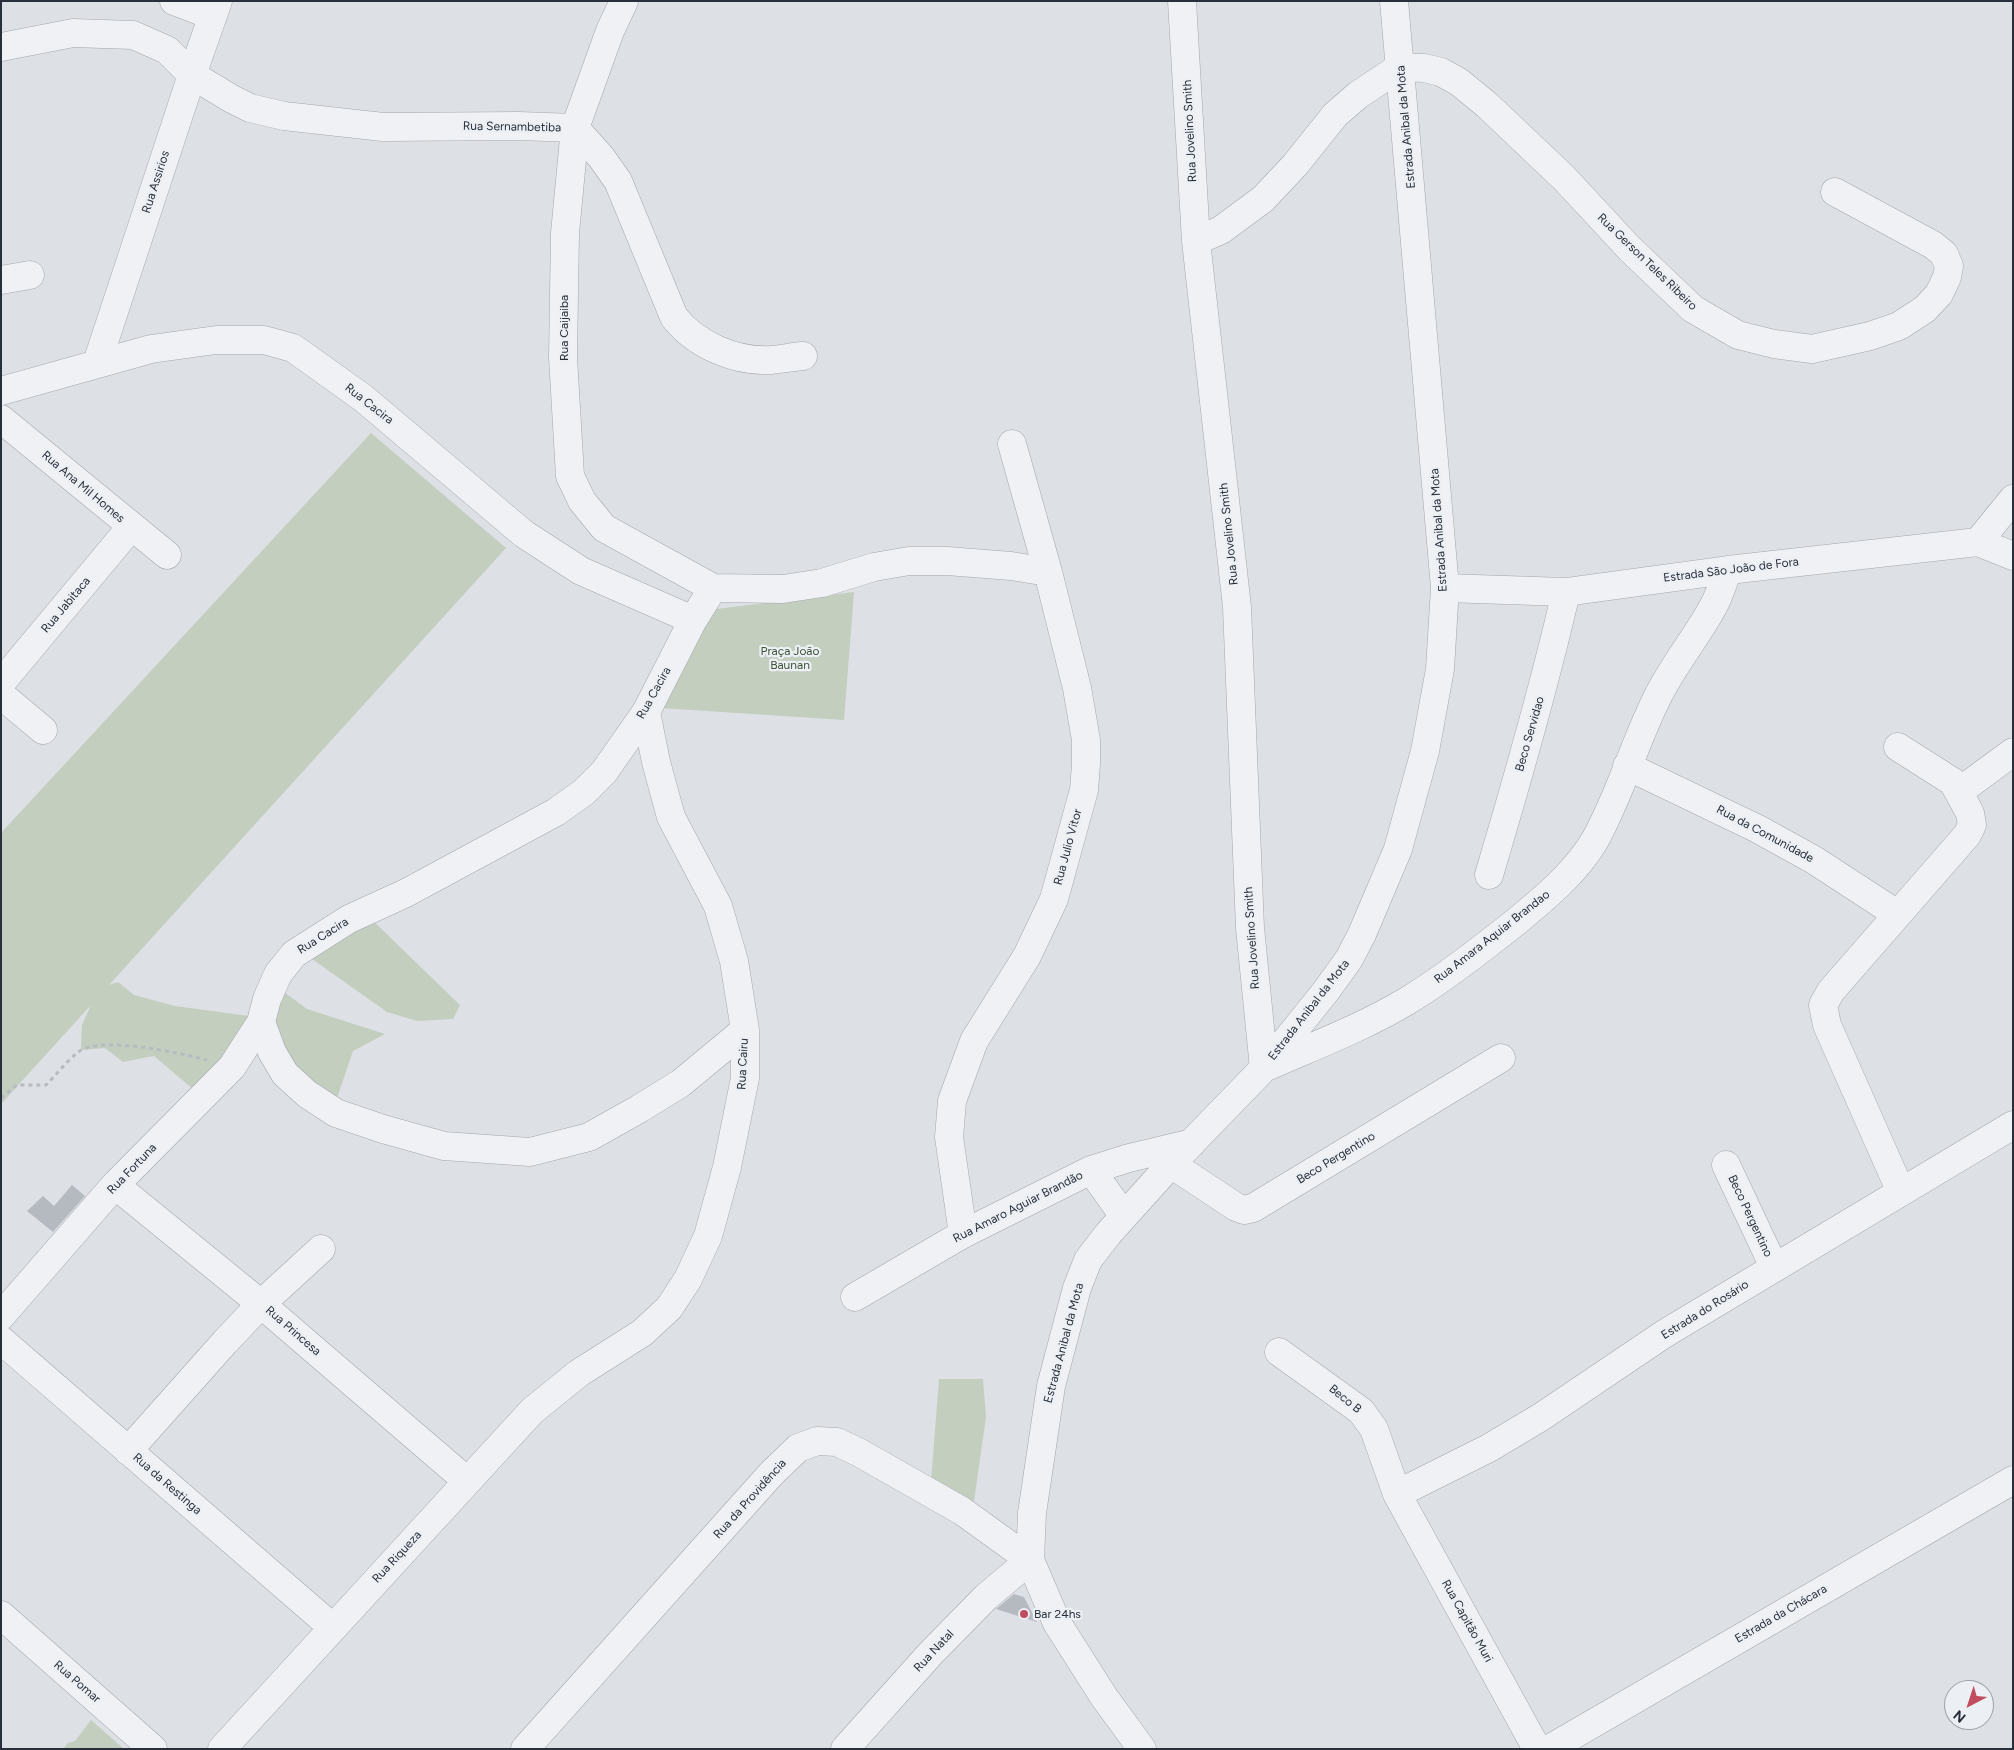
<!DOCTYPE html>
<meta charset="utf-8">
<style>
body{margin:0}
#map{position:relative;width:2014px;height:1750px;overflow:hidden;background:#dde0e5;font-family:Figtree,sans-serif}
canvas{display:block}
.frame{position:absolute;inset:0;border:2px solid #282f3a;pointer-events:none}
.north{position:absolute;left:1944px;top:1680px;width:50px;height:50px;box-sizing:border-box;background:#eceff3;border:1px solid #9ea2a9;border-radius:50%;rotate:220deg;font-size:14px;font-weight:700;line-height:20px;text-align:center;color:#282f3a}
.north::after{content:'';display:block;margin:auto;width:18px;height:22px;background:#bf4d5f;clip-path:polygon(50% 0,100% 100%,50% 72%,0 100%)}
</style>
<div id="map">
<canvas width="2014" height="1750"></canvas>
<div class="frame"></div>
<div class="north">N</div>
</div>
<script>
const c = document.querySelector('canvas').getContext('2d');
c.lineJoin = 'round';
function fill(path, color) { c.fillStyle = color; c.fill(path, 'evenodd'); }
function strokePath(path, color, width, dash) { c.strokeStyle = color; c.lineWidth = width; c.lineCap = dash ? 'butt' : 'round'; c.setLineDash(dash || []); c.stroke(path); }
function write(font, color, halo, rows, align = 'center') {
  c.font = font + ' Figtree,sans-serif'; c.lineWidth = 4.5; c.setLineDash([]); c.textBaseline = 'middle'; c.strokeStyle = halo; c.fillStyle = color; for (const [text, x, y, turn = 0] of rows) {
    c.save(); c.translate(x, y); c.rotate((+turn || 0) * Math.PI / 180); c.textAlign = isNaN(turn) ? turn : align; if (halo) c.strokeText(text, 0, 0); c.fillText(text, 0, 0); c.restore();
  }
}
fill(new Path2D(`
 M371 433 506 548 109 985 118 982 134 995 175 1006 256 1017 224 1062 193 1089 154 1056 123 1062 105 1048 81 1050 82 1025 91 1005 1 1104V833Z
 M854 592 844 720 661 708 708 610Z
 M367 915 460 1005 453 1019 417 1021 387 1012 305 954Z
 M284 992 307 1009 385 1034 353 1051 337 1098 304 1087 276 1036 275 1014Z
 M939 1379H983L986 1417 974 1501 931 1481Z
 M91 1720 124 1749H63L68 1743 75 1741Z`), '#c3cebf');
fill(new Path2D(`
 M72 1185 85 1196 53 1232 27 1211 43 1196 54 1206Z
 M1014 1594 1024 1597 1037 1622 996 1609Z`), '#b5bac1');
const minor = new Path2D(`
 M174 1 213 16
 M624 1 610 31 575 128 565 233 563 357 570 476 582 501 604 528 713 588 783 589 822 583 874 567 909 561H947L1011 566 1048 572
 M1182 1 1196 241 1237 607 1250 928 1264 1068C1311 1047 1362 1028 1407 1001 1445 978 1482 949 1517 921 1546 897 1576 872 1595 840 1620 795 1634 744 1657 698 1673 665 1697 637 1714 605 1720 594 1723 582 1728 570
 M1 47 73 33 133 35 167 50 192 75 232 99 250 108 284 116 383 127 519 126 575 128 601 157 618 181 674 317C696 345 735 362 771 360 782 359 792 357 803 356
 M1196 241 1221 230 1263 199 1295 165 1335 115 1358 95 1400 67 1424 68 1441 72 1459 82 1487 105 1564 178 1630 249 1693 309 1738 335 1774 344 1812 349 1870 336 1899 326 1925 309 1939 294 1947 277 1949 266 1944 254 1933 245 1835 192
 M1 280 30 275
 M97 363 192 75 218 1
 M1 391 151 349 216 340H264L293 348 363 398 524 534 581 571 693 620
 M1 419 167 555
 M1978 542 2013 499
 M713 588 693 620 646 712 604 772 584 792 556 812 406 893 349 919 294 954 278 974 267 999 261 1022 272 1052 285 1074 307 1094 336 1113 383 1129 444 1146 530 1152 589 1137 639 1109 681 1083 745 1030
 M1445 588 1566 592 1728 570 1978 542 2013 556
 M1 683 131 527
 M1 695 43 730
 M1898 747 1953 782 1970 813 1972 825 1967 835 1831 991 1823 1005 1827 1025 1901 1192
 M1627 766 1758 829 1814 860 1897 914
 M1960 791 2013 752
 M1489 875C1517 781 1544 688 1566 592
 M1171 1164 1236 1207 1244 1210 1253 1208 1501 1058
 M1726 1165 1774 1267
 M1091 1170 1124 1216
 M115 1185 261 1304 467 1481
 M963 1234 949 1137 952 1101 974 1041 1027 956 1054 899 1084 790 1086 764V740L1077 688 1048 572 1012 444
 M855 1297 963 1234 1091 1170 1129 1158 1192 1143
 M1 1316 115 1185 232 1067 261 1022
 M1 1340 332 1627
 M1279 1352 1361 1411 1374 1429 1397 1494 1537 1749
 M128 1451 225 1342 261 1304 321 1249
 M1397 1494 1489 1448 1541 1417 1664 1334 2013 1125
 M1 1615 153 1749
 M222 1749 532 1411 579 1373 642 1333 669 1308 688 1279 708 1236 727 1167 745 1078V1030L734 961 718 906 671 817 656 762 646 712
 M525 1749 771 1474 798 1448 817 1441 837 1442 860 1453 962 1511 1030 1560 986 1597 931 1653 845 1749
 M1142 1749 1104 1697 1057 1623 1030 1560 1032 1513 1051 1386 1077 1288 1088 1260 1108 1234 1171 1164 1264 1068 1326 991 1349 959 1362 934 1398 849 1425 751 1440 669 1445 588 1394 1
 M1549 1749 2013 1480`);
strokePath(minor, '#a3a7ae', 29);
strokePath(new Path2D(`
 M1 1098 17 1085H46C56 1075 67 1061 78 1052 101 1035 180 1053 207 1060`), '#b7bbc0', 3, [4, 4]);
strokePath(minor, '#eff1f4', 28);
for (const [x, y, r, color] of [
 [1024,1614,5,"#bf4d5f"]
]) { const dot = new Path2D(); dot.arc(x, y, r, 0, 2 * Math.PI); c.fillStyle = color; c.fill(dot); strokePath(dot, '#eceff3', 2); }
write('12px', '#282f3a', '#eceff3', [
 ["Rua Sernambetiba",512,127,1],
 ["Estrada Anibal da Mota",1406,127,-95],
 ["Rua Jovelino Smith",1190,131,-93],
 ["Rua Assirios",156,182,-72],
 ["Rua Gerson Teles Ribeiro",1647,262,44],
 ["Rua Caijaiba",564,328,-90],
 ["Rua Cacira",369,404,38],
 ["Rua Ana Mil Homes",83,487,40],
 ["Estrada Anibal da Mota",1439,530,-94],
 ["Rua Jovelino Smith",1229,534,-96],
 ["Estrada São João de Fora",1731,570,-7],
 ["Rua Jabitaca",66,605,-50],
 ["Rua Cacira",654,693,-61],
 ["Beco Servidao",1530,734,-74],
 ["Rua da Comunidade",1765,834,28],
 ["Rua Julio Vitor",1068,847,-75],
 ["Rua Cacira",323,936,-32],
 ["Rua Amara Aquiar Brandao",1492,937,-38],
 ["Rua Jovelino Smith",1252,938,-94],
 ["Estrada Anibal da Mota",1309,1010,-52],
 ["Rua Cairu",743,1064,-87],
 ["Beco Pergentino",1336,1158,-31],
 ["Rua Fortuna",132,1169,-46],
 ["Rua Amaro Aguiar Brandão",1018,1207,-27],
 ["Beco Pergentino",1750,1216,65],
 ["Estrada do Rosário",1705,1310,-32],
 ["Rua Princesa",293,1331,41],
 ["Estrada Anibal da Mota",1064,1343,-75],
 ["Beco B",1345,1399,39],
 ["Rua da Restinga",167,1484,41],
 ["Rua da Providência",750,1499,-48],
 ["Rua Riqueza",397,1557,-47],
 ["Estrada da Chácara",1781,1614,-30],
 ["Rua Capitão Muri",1467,1621,61],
 ["Rua Natal",934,1651,-47],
 ["Rua Pomar",77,1682,41]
]);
write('12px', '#3d5437', '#eceff3', [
 ["Praça João",790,651],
 ["Baunan",790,665]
]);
write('12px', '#282f3a', '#eceff3', [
 ["Bar 24hs",1034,1614]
], 'left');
</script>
